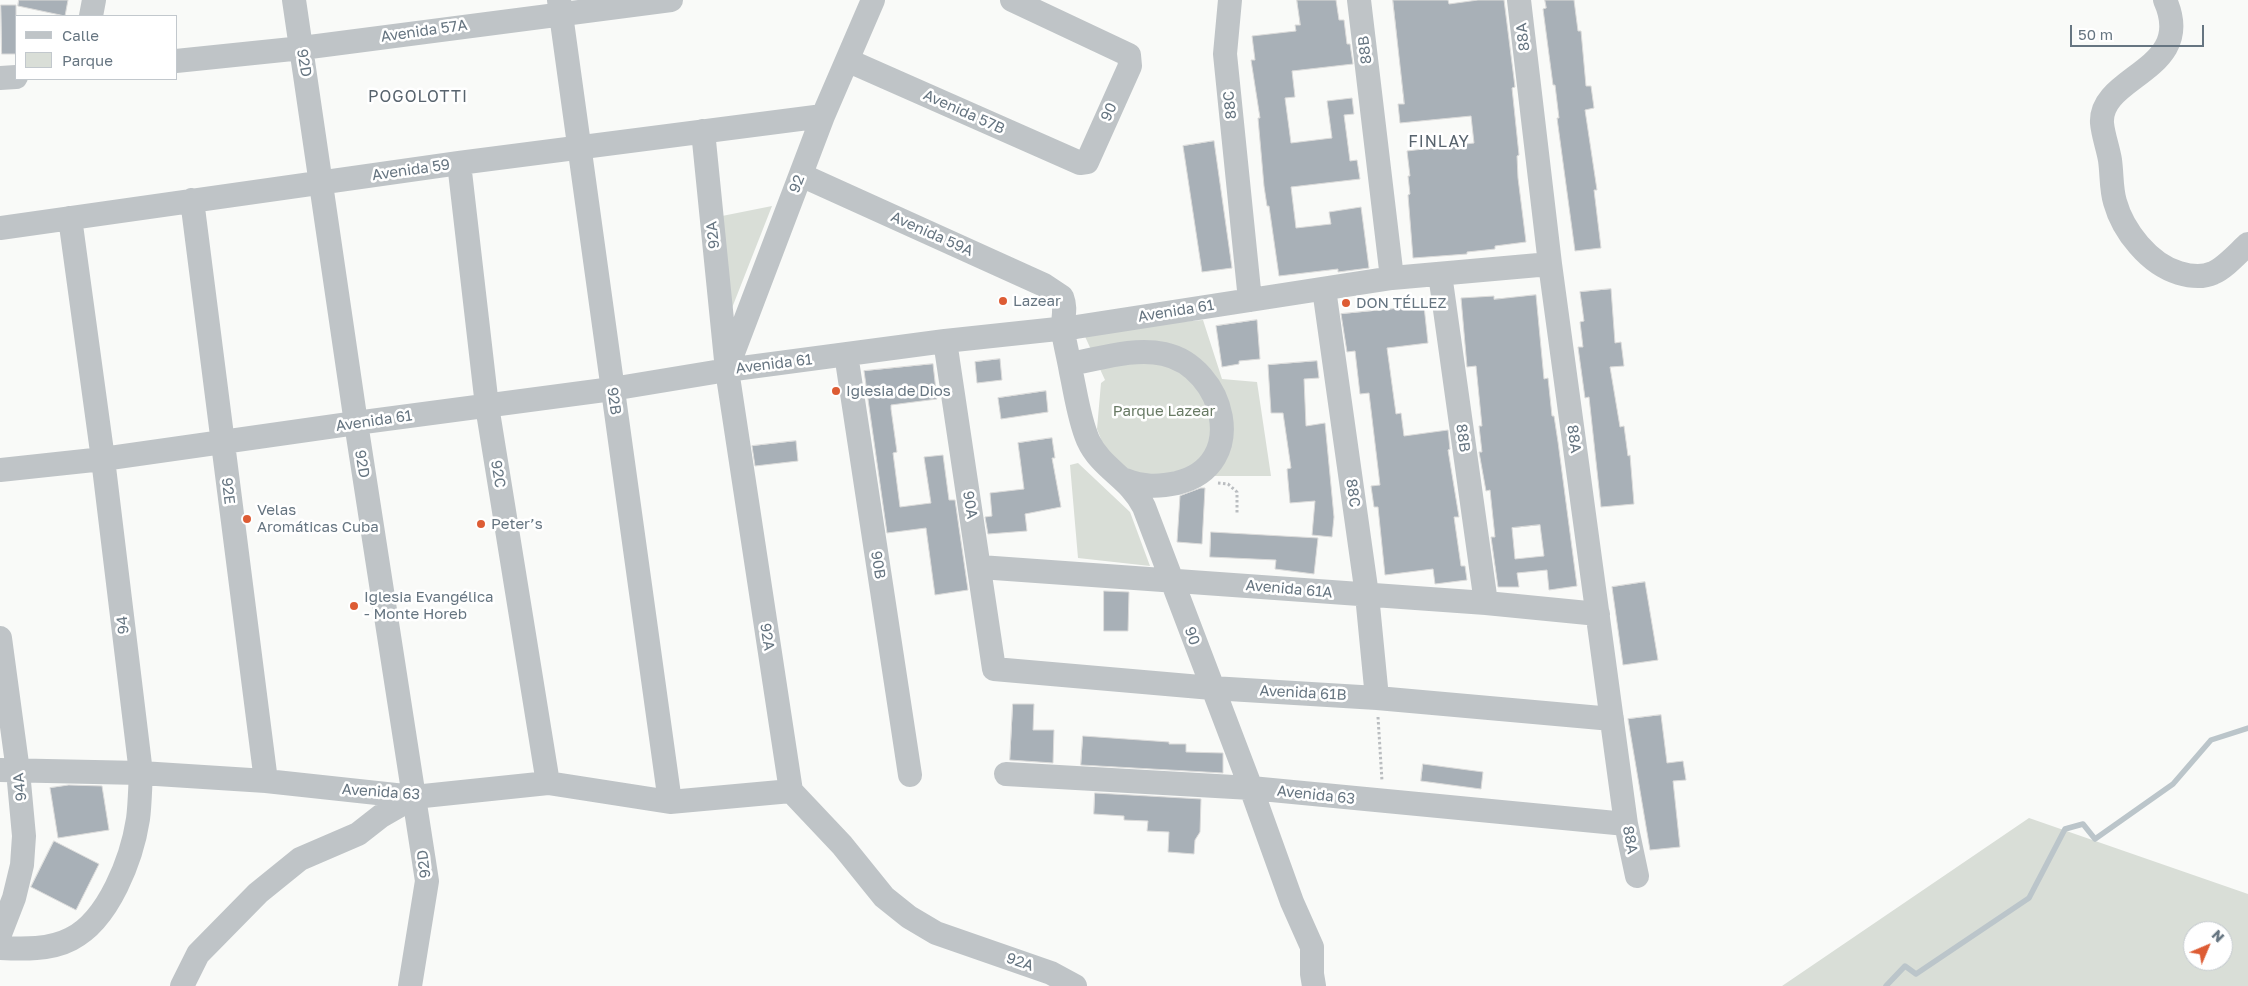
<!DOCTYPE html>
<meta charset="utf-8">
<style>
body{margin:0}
#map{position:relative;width:2248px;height:986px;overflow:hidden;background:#f9faf8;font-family:"Golos Text",sans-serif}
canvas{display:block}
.legend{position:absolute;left:15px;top:15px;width:162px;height:65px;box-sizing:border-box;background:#fff;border:1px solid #c2c8cd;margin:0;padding:6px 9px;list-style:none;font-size:15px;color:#667581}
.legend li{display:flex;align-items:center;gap:10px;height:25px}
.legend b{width:25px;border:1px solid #c2c8cd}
.north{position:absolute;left:2183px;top:921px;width:50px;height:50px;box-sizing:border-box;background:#fff;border:1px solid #c2c8cd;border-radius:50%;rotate:45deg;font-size:14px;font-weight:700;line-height:20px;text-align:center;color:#667581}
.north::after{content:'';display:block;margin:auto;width:18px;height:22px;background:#dd5c34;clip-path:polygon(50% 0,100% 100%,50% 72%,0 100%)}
.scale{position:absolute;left:2070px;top:25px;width:134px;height:22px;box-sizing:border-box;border:2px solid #667581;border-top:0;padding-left:6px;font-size:15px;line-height:18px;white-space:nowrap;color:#667581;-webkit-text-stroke:4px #fff;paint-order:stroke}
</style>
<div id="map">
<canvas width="2248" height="986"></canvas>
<ul class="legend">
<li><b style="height:6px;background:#bfc4c7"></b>Calle</li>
<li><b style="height:14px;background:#d9ded7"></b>Parque</li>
</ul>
<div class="north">N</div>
<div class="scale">50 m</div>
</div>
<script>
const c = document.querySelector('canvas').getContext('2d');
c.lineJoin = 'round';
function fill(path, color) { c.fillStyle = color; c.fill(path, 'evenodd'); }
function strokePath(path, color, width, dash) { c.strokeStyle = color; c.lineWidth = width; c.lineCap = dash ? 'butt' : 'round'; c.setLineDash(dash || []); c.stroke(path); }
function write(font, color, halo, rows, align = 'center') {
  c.font = font + ' "Golos Text",sans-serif'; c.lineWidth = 5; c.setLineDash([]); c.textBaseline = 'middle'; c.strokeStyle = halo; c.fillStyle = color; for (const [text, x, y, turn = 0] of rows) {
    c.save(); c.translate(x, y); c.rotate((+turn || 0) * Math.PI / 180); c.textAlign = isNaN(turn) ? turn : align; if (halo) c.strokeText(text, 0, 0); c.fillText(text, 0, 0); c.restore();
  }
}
fill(new Path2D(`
 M772 206 730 313 722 216Z
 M1203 320 1222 379 1257 382 1271 476H1144L1134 473 1118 463 1103 444 1097 429 1101 383 1105 380 1082 330Z
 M1078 463 1130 512 1150 566 1078 558 1070 465Z
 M2029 818 2248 894V986H1782ZM2193 931H2223V961H2193Z`), '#d9ded7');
strokePath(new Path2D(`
 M1886 986 1905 966 1916 974 2029 898 2065 829 2083 824 2095 839 2173 784 2211 740 2248 728`), '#bbc5ca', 5.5);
const building = new Path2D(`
 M19 0H68L65 16 18 6Z
 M1297 0H1336L1339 20H1344L1347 44H1350L1353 64 1292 71 1295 97 1285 98 1291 143 1332 138 1327 101 1352 98 1354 114 1344 115 1350 161 1357 160 1360 179 1291 187 1296 228 1331 224 1329 212 1361 207 1369 268 1338 272V269L1279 276 1269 206H1267L1264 186 1258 118H1260L1251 60H1255L1252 36 1296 31 1295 25H1300Z
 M1393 0H1448L1449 4 1478 0H1504L1515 87 1512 88 1519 155 1517 156 1518 178 1526 242 1495 246V249L1467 252V254L1413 258 1408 195 1410 194 1408 176H1410L1407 151 1474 143 1471 116 1400 123 1398 104H1404Z
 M1545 0H1574L1578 31H1581L1586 86H1591L1594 108 1585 110 1597 190H1594L1601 248 1575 251 1557 118H1559L1555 85H1553L1543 9 1546 8Z
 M1 5H16V54H2Z
 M1214 141 1232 268 1202 272 1183 146Z
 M1611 289 1615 343 1621 342 1624 366 1610 367 1620 427 1624 426 1628 456 1630 455 1634 504 1601 507 1589 397 1585 398 1578 347H1583L1580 322 1584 321 1580 292Z
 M1536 295 1544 379 1548 378 1552 416H1554L1558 442 1577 586 1549 590 1547 570 1517 573 1519 587H1498L1491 537H1495L1490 490 1486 491 1479 452H1482L1479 426H1482L1476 366 1467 367 1461 298 1494 296V299ZM1540 525 1544 556 1515 559 1512 528Z
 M1424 306 1428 343 1387 348 1396 414 1401 413 1404 436 1448 430 1450 449 1448 450 1459 517H1454L1461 566H1465L1467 580 1435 584 1433 569 1385 575 1378 507H1374L1371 486 1380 485 1369 393 1360 394 1355 351 1347 352 1341 314Z
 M1257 320 1260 359 1239 361V364L1222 367 1216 326Z
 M1000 359 1002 380 977 383 975 362Z
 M1317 361 1319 378 1304 379 1306 426 1325 423 1334 517 1332 537 1312 535 1315 501 1290 503 1287 469 1291 468 1283 413H1271L1268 365Z
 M933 364 937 399 891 405V409L897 452 893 453 900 507 931 503 924 457 943 455 949 500H955L968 590 935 595 926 528 887 533 864 371Z
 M1046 391 1048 412 1001 419 998 398Z
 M1052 438 1055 458H1052L1061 507 1025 514 1027 531 988 534 985 517 992 516 990 493 1024 489 1018 443Z
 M796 441 798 461 755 466 752 446Z
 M1201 488H1205L1202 544 1177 542 1180 496Z
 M1211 532 1318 538 1314 574 1275 569 1276 560 1210 557Z
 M1645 582 1658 660 1623 665 1612 587Z
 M1104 591 1129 592 1128 631H1104Z
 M1013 704H1034L1033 730H1054L1053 763 1010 760Z
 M1661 715 1667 763 1683 761 1686 780 1673 781 1680 847 1650 850 1628 719Z
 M1083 736 1169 742V744H1186V752L1223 753V773L1081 765Z
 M1423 764 1483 772 1481 789 1421 781Z
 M69 785 102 786 109 830 58 838 50 788Z
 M1095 793 1201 799 1200 832 1195 840 1194 854 1168 852 1169 832 1147 831 1148 821 1124 820V816L1094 814Z
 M54 841 99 864 76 910 31 887Z`);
fill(building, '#a8b0b7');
strokePath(building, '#dbdbda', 1);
strokePath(new Path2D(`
 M1218 483 1228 484 1237 492V515
 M1378 717 1382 781`), '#babdc0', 3, [2.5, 2.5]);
strokePath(new Path2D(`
 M294 0 356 423 427 881 410 986
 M559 0 670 802
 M1230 0 1225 54 1250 300
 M1359 0 1392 278
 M1519 0 1550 264 1626 824 1637 876
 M2165 0C2197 71 2099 75 2102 123 2103 135 2108 148 2110 160 2112 174 2111 189 2115 202 2123 231 2149 264 2179 273 2189 276 2202 278 2213 273 2225 268 2238 253 2248 244
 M91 16 94 0
 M176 61 302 48 671 0
 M849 61 1080 163 1087 162 1130 66 1129 55 1012 0
 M0 78 16 77
 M703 131 727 370 791 791 842 845 884 897 909 917 936 933 1051 973 1075 986
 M459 163 487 406 548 783
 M801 175 1044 285 1062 297C1067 310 1062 318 1063 331 1065 345 1069 359 1071 372 1076 395 1079 419 1088 440 1101 469 1130 478 1144 507L1251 788 1292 902 1312 947V974L1314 986
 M192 200 266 781
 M0 228 459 163 823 116
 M1440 274 1486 603
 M1324 289 1367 595 1377 698
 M945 341 994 669 1212 688 1377 698 1612 719
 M846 354 910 775
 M1070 364C1099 359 1134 347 1164 354 1224 367 1251 465 1177 483 1158 487 1143 487 1125 480
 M728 366 823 116 873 0
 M0 470 103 459 356 423 612 389 727 370 945 341 1076 327 1392 278 1550 264
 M980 567 1486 603 1598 614
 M0 638 18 771 24 836 22 865 14 898 0 934
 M0 770 141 773 266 781 414 797 548 783 670 802 791 791
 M1006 774 1251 788 1626 824
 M0 948C23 949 50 950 71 939 109 920 132 858 138 819 140 804 140 788 141 773L103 459 70 218
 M182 986 198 954 258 893 300 859 358 834 381 816 414 797`), '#bfc4c7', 24);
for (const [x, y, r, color] of [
 [1003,301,5,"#dd5c34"],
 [1346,303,5,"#dd5c34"],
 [836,391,5,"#dd5c34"],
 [247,519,5,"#dd5c34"],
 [481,524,5,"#dd5c34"],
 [354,606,5,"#dd5c34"]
]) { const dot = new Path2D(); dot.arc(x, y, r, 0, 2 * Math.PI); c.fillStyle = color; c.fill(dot); strokePath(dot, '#fff', 2); }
write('15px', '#667581', '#fff', [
 ["Avenida 57A",424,31,-8],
 ["88A",1523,37,-97],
 ["88B",1365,50,-97],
 ["92D",304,63,81],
 ["88C",1230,105,-96],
 ["Avenida 57B",964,112,24],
 ["90",1109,112,-66],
 ["Avenida 59",411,170,-8],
 ["92",797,184,-69],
 ["Avenida 59A",932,234,24],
 ["92A",713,235,-96],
 ["Avenida 61",1176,311,-9],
 ["Avenida 61",774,364,-7],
 ["92B",614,401,82],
 ["Avenida 61",374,421,-8],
 ["88B",1463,438,82],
 ["88A",1574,439,82],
 ["92D",362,464,81],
 ["92C",498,474,81],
 ["92E",228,491,83],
 ["88C",1353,493,82],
 ["90A",970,505,81],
 ["90B",878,565,81],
 ["Avenida 61A",1289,589,5],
 ["94",123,625,-97],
 ["90",1192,636,70],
 ["92A",767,637,81],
 ["Avenida 61B",1303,693,3],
 ["94A",20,787,-97],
 ["Avenida 63",381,792,4],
 ["Avenida 63",1316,795,6],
 ["88A",1630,840,79],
 ["92D",424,864,-97],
 ["92A",1020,962,19]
]);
write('15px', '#667581', '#fff', [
 ["Lazear",1013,301],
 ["DON TÉLLEZ",1356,303],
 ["Iglesia de Dios",846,391],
 ["Velas",257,510],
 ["Aromáticas Cuba",257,527],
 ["Peter’s",491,524],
 ["Iglesia Evangélica",364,597],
 ["- Monte Horeb",364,614]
], 'left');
write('15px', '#687a64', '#fff', [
 ["Parque Lazear",1164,411]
]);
c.letterSpacing = '1px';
write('16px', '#57636d', '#fff', [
 ["POGOLOTTI",418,97],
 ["FINLAY",1439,142]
]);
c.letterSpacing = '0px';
</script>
